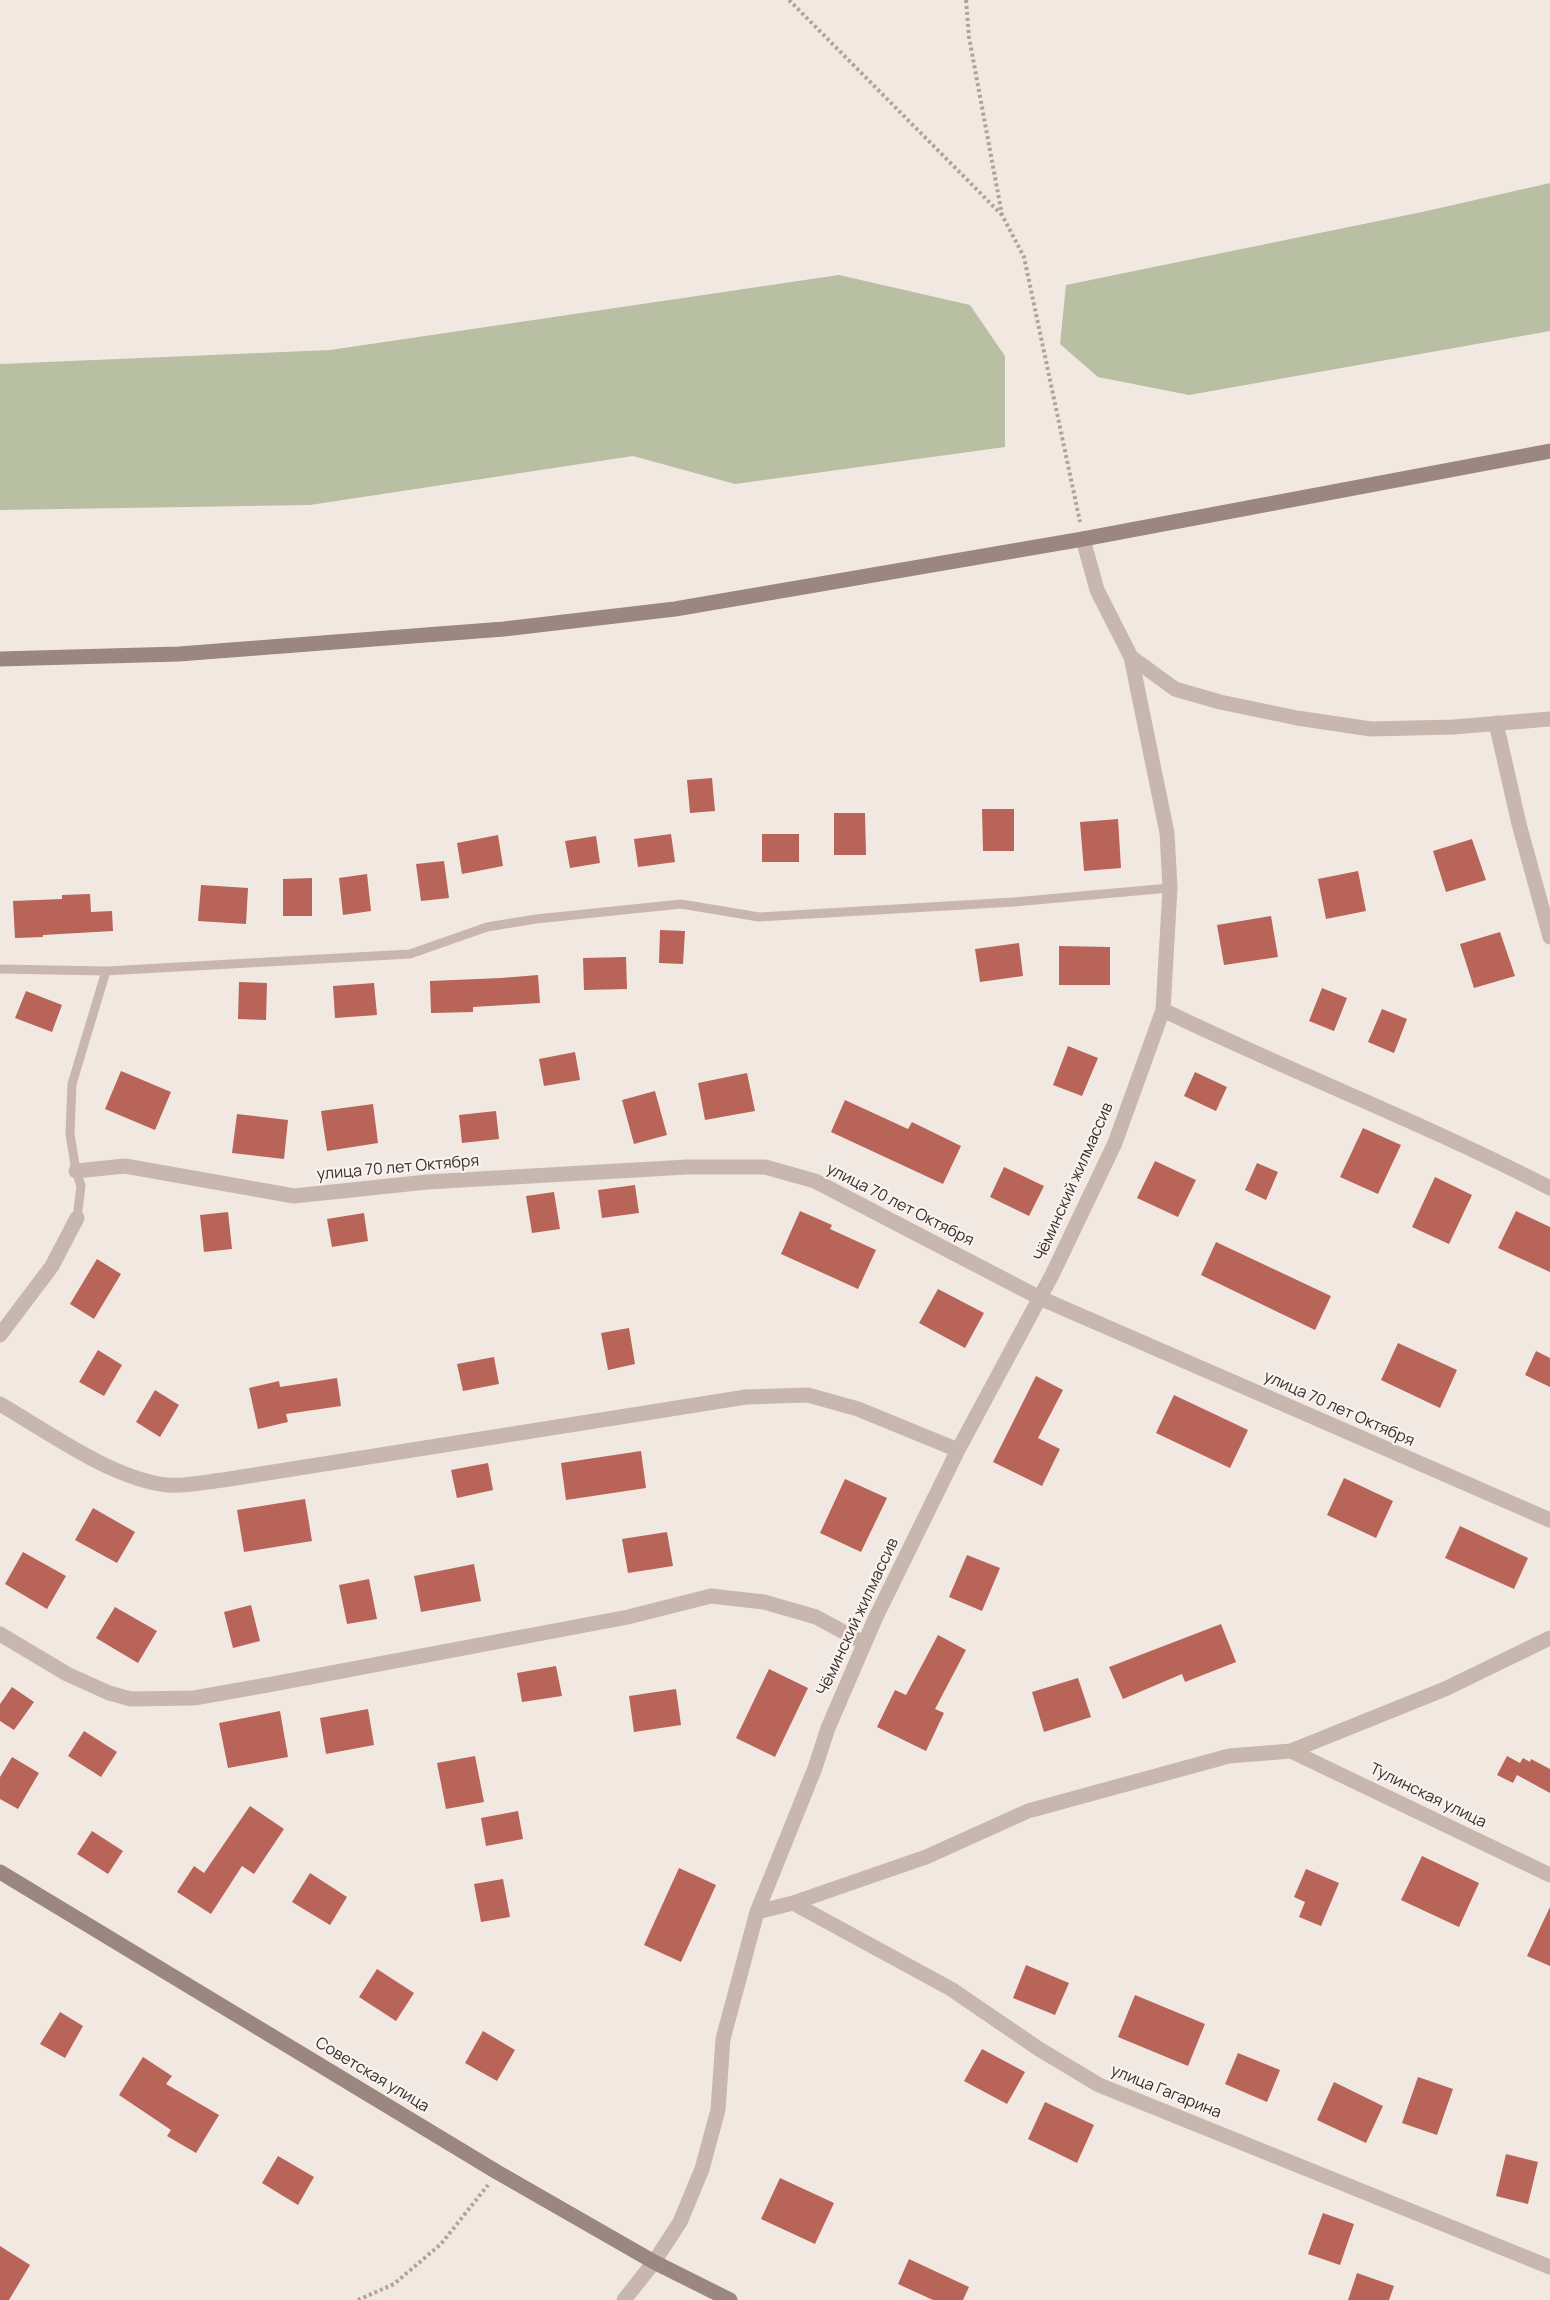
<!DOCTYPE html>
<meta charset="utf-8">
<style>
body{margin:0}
canvas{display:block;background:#f1e8e2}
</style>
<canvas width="1550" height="2300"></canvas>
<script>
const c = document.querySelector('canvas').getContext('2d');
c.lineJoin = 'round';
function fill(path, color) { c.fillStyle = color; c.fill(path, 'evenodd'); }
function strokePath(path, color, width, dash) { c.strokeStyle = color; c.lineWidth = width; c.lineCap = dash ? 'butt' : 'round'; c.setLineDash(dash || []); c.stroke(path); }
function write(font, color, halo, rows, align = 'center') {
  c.font = font + ' Manrope,sans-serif'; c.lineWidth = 4.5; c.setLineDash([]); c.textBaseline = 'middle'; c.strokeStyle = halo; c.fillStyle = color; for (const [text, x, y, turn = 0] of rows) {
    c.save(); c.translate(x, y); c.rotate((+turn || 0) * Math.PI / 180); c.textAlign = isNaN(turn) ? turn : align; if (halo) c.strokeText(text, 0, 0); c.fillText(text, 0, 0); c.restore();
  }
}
fill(new Path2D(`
 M1550 183V331L1189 395 1098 377 1060 344 1066 285 1422 212Z
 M839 275 970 305 1005 356V447L735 484 633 456 310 505 0 510V364L330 350Z`), '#b9bfa3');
fill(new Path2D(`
 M712 778 715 811 690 813 687 780Z
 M982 809H1014V851H983Z
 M834 813H865L866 855H834Z
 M1118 819 1121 868 1084 871 1080 822Z
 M671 834 675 862 638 867 634 839Z
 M762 834H799V862H762Z
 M498 835 503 866 462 874 457 843Z
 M596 836 600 863 570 868 565 841Z
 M1472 839 1486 880 1446 892 1433 851Z
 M444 861 449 898 421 901 416 864Z
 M1358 871 1366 911 1326 919 1318 879Z
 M367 874 371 911 343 915 339 878Z
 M312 878V916H283V879Z
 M201 885 248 888 246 924 198 921Z
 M90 894 91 912 112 911 113 931 43 935V937L15 938 13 901 62 899V895Z
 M1271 916 1278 957 1224 965 1217 925Z
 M660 930 685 931 683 964 659 963Z
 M1500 932 1515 976 1474 988 1460 944Z
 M1019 943 1023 976 980 982 975 949Z
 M1059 946 1110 947V985H1059Z
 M626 957 627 989 584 990 583 958Z
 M538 975 540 1003 473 1007V1012L431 1013 430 981 501 978Z
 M239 982 267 983 266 1020 238 1019Z
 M374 983 377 1015 335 1018 333 986Z
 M1322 988 1347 998 1334 1031 1309 1021Z
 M26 991 62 1005 52 1032 15 1018Z
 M1382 1009 1407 1019 1394 1053 1368 1042Z
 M1068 1046 1098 1058 1082 1096 1053 1085Z
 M575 1052 580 1080 544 1086 539 1059Z
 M121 1071 171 1092 155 1130 105 1109Z
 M1195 1072 1227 1087 1216 1111 1184 1096Z
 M747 1073 755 1111 705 1120 698 1083Z
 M655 1091 667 1135 634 1144 622 1100Z
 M845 1100 908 1129 912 1122 961 1146 943 1184 831 1132Z
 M373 1104 378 1143 327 1151 321 1111Z
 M496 1111 499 1139 462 1143 459 1115Z
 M237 1114 288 1120 284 1159 232 1153Z
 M1363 1128 1401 1145 1378 1194 1340 1177Z
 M1155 1161 1196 1180 1178 1217 1137 1198Z
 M1257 1163 1278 1172 1266 1200 1245 1190Z
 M1004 1167 1044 1186 1029 1216 990 1197Z
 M1435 1177 1472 1195 1449 1244 1412 1227Z
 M635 1185 639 1213 602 1218 598 1190Z
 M554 1192 560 1229 532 1233 526 1196Z
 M800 1211 832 1225 830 1229 876 1250 858 1289 781 1254Z
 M1516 1211 1550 1227V1272L1498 1248Z
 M228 1212 232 1249 204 1252 200 1215Z
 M364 1213 368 1241 332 1247 327 1219Z
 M1216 1242 1331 1296 1315 1330 1201 1275Z
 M97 1259 121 1274 94 1319 70 1304Z
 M938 1289 984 1313 965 1348 919 1323Z
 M629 1328 635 1364 608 1370 601 1333Z
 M1398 1343 1457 1370 1440 1408 1381 1380Z
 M98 1350 122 1365 104 1396 79 1382Z
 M1536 1351 1550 1358V1387L1525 1375Z
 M494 1357 499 1384 463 1391 457 1364Z
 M1036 1376 1063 1390 1038 1438 1060 1449 1042 1486 993 1462Z
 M337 1378 341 1406 286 1414 288 1422 258 1429 249 1388 279 1381 280 1387Z
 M155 1390 179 1405 160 1437 136 1422Z
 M1174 1395 1248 1430 1230 1468 1156 1433Z
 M641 1451 646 1488 566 1500 561 1463Z
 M488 1463 493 1490 457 1498 451 1470Z
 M1344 1478 1393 1501 1376 1538 1327 1515Z
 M845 1479 887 1498 861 1552 820 1533Z
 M305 1499 312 1541 244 1552 237 1510Z
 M93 1508 135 1532 117 1563 75 1540Z
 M1460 1526 1528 1558 1514 1589 1445 1558Z
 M667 1532 673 1566 628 1573 622 1539Z
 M23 1552 66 1576 47 1609 5 1584Z
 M967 1555 1000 1568 982 1611 949 1597Z
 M474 1564 481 1601 421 1612 414 1576Z
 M369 1579 377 1619 347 1624 339 1585Z
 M251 1605 260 1641 233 1648 224 1612Z
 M115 1607 157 1631 138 1663 96 1638Z
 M1221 1624 1236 1662 1185 1682 1182 1674 1123 1699 1109 1667Z
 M938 1635 966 1650 935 1709 944 1713 926 1751 877 1727 895 1690 906 1695Z
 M556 1666 562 1696 522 1702 517 1673Z
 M769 1669 808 1688 775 1757 736 1738Z
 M1078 1678 1091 1717 1044 1732 1032 1692Z
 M12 1687 34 1702 14 1730 0 1721V1704Z
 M676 1689 681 1725 634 1732 629 1696Z
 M368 1709 374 1745 326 1754 320 1718Z
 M280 1711 288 1757 228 1768 219 1723Z
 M84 1731 117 1752 101 1777 68 1756Z
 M475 1756 484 1802 446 1809 437 1763Z
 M1507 1756 1520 1763 1523 1758 1530 1762 1531 1759 1550 1769V1793L1517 1775 1513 1783 1497 1775Z
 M12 1757 39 1773 18 1809 0 1799V1777Z
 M250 1806 284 1829 254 1874 242 1866 211 1914 177 1892 194 1866 204 1873Z
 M518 1811 523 1839 486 1846 481 1818Z
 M92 1831 123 1851 108 1874 77 1854Z
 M1422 1856 1479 1883 1459 1927 1401 1900Z
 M679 1868 716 1885 681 1962 644 1945Z
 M1306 1869 1339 1883 1321 1926 1299 1917 1305 1902 1294 1897Z
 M310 1873 347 1897 330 1925 292 1902Z
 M503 1879 510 1917 481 1922 474 1884Z
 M1550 1907V1966L1527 1956Z
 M1026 1965 1069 1983 1055 2015 1013 1998Z
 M377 1969 414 1993 396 2021 359 1997Z
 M1135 1995 1205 2024 1188 2066 1118 2037Z
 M60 2012 83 2026 65 2058 40 2044Z
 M483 2031 515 2050 497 2081 465 2063Z
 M982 2049 1025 2072 1007 2104 964 2081Z
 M1238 2053 1280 2070 1267 2102 1225 2084Z
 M143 2057 172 2076 166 2084 219 2115 196 2153 167 2136 171 2130 119 2095Z
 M1418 2077 1453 2089 1437 2135 1402 2123Z
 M1334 2082 1383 2106 1366 2143 1317 2120Z
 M1045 2102 1094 2125 1077 2163 1028 2139Z
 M1506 2154 1538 2162 1528 2204 1496 2196Z
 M278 2156 314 2177 298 2205 262 2183Z
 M780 2178 834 2203 815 2244 761 2219Z
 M1323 2213 1354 2224 1340 2265 1308 2254Z
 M0 2246 30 2265 9 2300H0Z
 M909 2259 969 2287 963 2300H933L898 2284Z
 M1357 2273 1394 2286 1389 2300H1348Z`), '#b86458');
strokePath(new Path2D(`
 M789 0 1002 215
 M966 0 969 37 1002 215 1024 257 1080 522
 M358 2300 394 2284 441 2244 488 2185`), '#b4a199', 4, [3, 3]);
strokePath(new Path2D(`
 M0 969 106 971
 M77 1218 81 1186 76 1171 70 1134 72 1084 106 971 410 954 487 927 536 919 681 904 759 917 1014 902 1170 888`), '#c8b7ae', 9);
strokePath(new Path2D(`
 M1131 657 1175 689 1220 702 1297 718 1371 729 1454 727 1550 719
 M1496 723 1519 824 1550 937
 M1163 1010C1291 1072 1424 1123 1550 1188
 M76 1171 125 1166 294 1196 427 1182 687 1167H765L815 1181 1040 1298 1550 1520
 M0 1335 52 1266 77 1218
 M0 1404C48 1432 112 1479 167 1485 184 1487 205 1482 223 1480L746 1397 808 1395 858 1409 958 1450
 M0 1634 67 1674 109 1693 131 1699 194 1698 273 1684 628 1617 711 1596 764 1602 816 1617 864 1643
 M1291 1751 1550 1875
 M793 1903 951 1989 1039 2049 1099 2085 1550 2267
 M757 1912 793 1903 926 1857 1028 1811 1229 1756 1291 1751 1445 1689 1550 1638
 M624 2300 654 2262 680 2222 702 2169 718 2110 723 2039 757 1912 815 1768 828 1728 875 1619 958 1450 1052 1275 1115 1143 1163 1010 1170 888 1167 833 1131 657 1097 590 1083 539`), '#c8b7ae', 15);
strokePath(new Path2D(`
 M0 659 179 654 504 629 675 609 1083 539 1550 451
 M0 1872 497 2172 654 2262 730 2300`), '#9c8780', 15);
write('16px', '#382e2c', '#f9f2ee', [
 ["улица 70 лет Октября",398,1168,-5],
 ["Чёминский жилмассив",1074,1182,-66],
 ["улица 70 лет Октября",900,1205,27],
 ["улица 70 лет Октября",1339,1409,24],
 ["Чёминский жилмассив",858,1617,-65],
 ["Тулинская улица",1428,1796,26],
 ["Советская улица",372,2075,31],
 ["улица Гагарина",1166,2092,22]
]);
</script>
